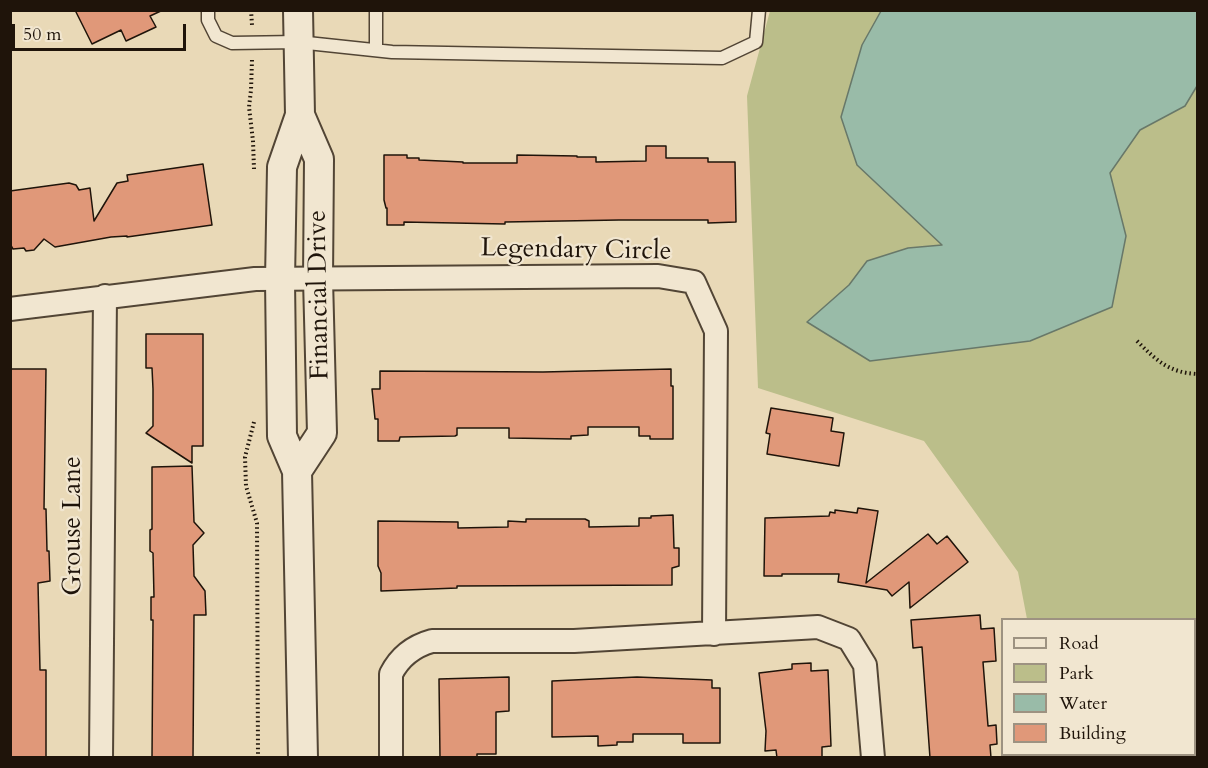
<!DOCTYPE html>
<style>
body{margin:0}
#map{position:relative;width:1208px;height:768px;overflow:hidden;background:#e9d9b7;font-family:Cardo,serif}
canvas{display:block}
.frame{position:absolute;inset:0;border:12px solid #1f140a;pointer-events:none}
.legend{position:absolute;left:1001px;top:618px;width:195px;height:138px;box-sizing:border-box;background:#f1e6d0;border:2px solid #9d9281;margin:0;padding:8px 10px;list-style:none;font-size:18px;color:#1f140a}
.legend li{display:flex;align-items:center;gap:12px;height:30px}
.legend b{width:30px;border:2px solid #9d9281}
.scale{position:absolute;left:12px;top:24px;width:174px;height:27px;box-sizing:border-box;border:3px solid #1f140a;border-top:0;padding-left:8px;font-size:18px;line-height:21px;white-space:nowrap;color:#1f140a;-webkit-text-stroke:4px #f1e6d0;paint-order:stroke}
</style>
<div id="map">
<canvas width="1208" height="768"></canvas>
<div class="frame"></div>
<ul class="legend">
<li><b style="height:8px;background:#f1e6d0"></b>Road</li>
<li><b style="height:16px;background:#bbbe8a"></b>Park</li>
<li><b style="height:16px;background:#99bba8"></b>Water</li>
<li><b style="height:16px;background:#e09879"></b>Building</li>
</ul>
<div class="scale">50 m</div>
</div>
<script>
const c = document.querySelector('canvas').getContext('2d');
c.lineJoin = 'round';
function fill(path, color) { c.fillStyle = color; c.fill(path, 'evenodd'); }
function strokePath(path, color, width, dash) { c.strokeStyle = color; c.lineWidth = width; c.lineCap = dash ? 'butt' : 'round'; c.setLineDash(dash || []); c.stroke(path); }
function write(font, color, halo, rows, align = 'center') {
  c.font = font + ' Cardo,serif'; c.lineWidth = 4.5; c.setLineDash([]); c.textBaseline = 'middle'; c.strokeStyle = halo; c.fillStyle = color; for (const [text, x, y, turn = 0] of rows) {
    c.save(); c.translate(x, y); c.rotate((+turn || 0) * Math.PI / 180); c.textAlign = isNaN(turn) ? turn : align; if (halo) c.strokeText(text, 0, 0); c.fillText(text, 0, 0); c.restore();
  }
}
fill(new Path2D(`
 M770 11H1197V757L1052 758V755L1194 754V620L1027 619 1018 572 924 441 758 388 747 96Z`), '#bbbe8a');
const water = new Path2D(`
 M881 11H1197V86L1185 106 1140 130 1110 173 1126 236 1112 307 1030 341 870 361 807 322 849 285 867 261 908 248 942 245 857 165 841 117 862 45Z`);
fill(water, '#99bba8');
strokePath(water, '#687869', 1.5);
const building = new Path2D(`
 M75 10H163L150 16 156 27 126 41 121 30 92 44Z
 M646 146H666V158H708V162H735L736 222 708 223V220H619L505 222V224L404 222V225H387V208H386L384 200V155H407V158H419V160L463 162V163H517V155L577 156V157H596V162L646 161Z
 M203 164 212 225 127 237V236L111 237 55 247 44 239 34 250 26 251 24 248 13 249 10 244V191L69 183 76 185 79 190 90 188 94 221 117 183 128 181 127 175Z
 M146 334H203V446H192V463L146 433 153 426V389L152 368H146Z
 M10 369H46L44 509H46L47 551H49L50 581 38 583 40 670H46V758H10Z
 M671 369V386H673V439H650V436H639V427H588V435L571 436V439L509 438V428H457V435L455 436 400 437 399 441H378V419H375L372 389H380V371L543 372Z
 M771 408 833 418 831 431 844 433 839 466 767 454 770 434 766 433Z
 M192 466 194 522 204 533 193 545 194 576 205 591 206 615H194L193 758H152L153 620H151V597H154L153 553 150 551V530L152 529V467Z
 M858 508 878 511 866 583 928 534 937 544 947 536 968 562 910 608 909 582 892 596 887 590 838 582 839 574H782V576H764L765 518 829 516 830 512 835 513V510L857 513Z
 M673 515 674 548H679V566L672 568V585L457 586V588L381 591V573L378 566V521L458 522V528L508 527V521L526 522V519H585L589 521V527L639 526V518H651V516Z
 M980 615 981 629 994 628 996 661 983 662 988 726 996 725 997 744 990 745 991 758H930L922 647 913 648 911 620Z
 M811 663V671L828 670 831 746 822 747V758H777L776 750 765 751 766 731 759 673 792 669V664Z
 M509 677V711L496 712V754H477V758H440L439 679Z
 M637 677 712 680V688H720V743H683V734H633V742H617V745L598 746V736L552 737V681Z`);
fill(building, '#e09879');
strokePath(building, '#1f140a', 1.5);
const service = new Path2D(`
 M208 10V20L216 36 232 43 298 42 392 52 722 58 756 42 759 10
 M376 10V50`);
const minor = new Path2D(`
 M10 309 255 279 658 276 694 282 716 331 714 634
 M101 758 105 296
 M391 758V674C400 656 414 646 432 641H574L818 627 849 639 865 665 873 758`);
const tertiary = new Path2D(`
 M298 10 300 115 282 167 280 280 282 436 297 471 303 758
 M297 471 322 433 318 279 319 159 300 115`);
strokePath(service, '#524535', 15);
strokePath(minor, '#524535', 26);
strokePath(tertiary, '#524535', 32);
strokePath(new Path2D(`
 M251 10 252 25
 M252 60 251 90 249 107 253 141 254 169
 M1137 341C1156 360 1169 373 1198 374
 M254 422 245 457 246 486 257 523 258 758`), '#1f140a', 4, [1.5, 3]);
strokePath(service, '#f1e6d0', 12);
strokePath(minor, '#f1e6d0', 22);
strokePath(tertiary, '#f1e6d0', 28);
write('26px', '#1f140a', '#f1e6d0', [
 ["Legendary Circle",576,251,1],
 ["Financial Drive",320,295,-91],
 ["Grouse Lane",74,526,-90]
]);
</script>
